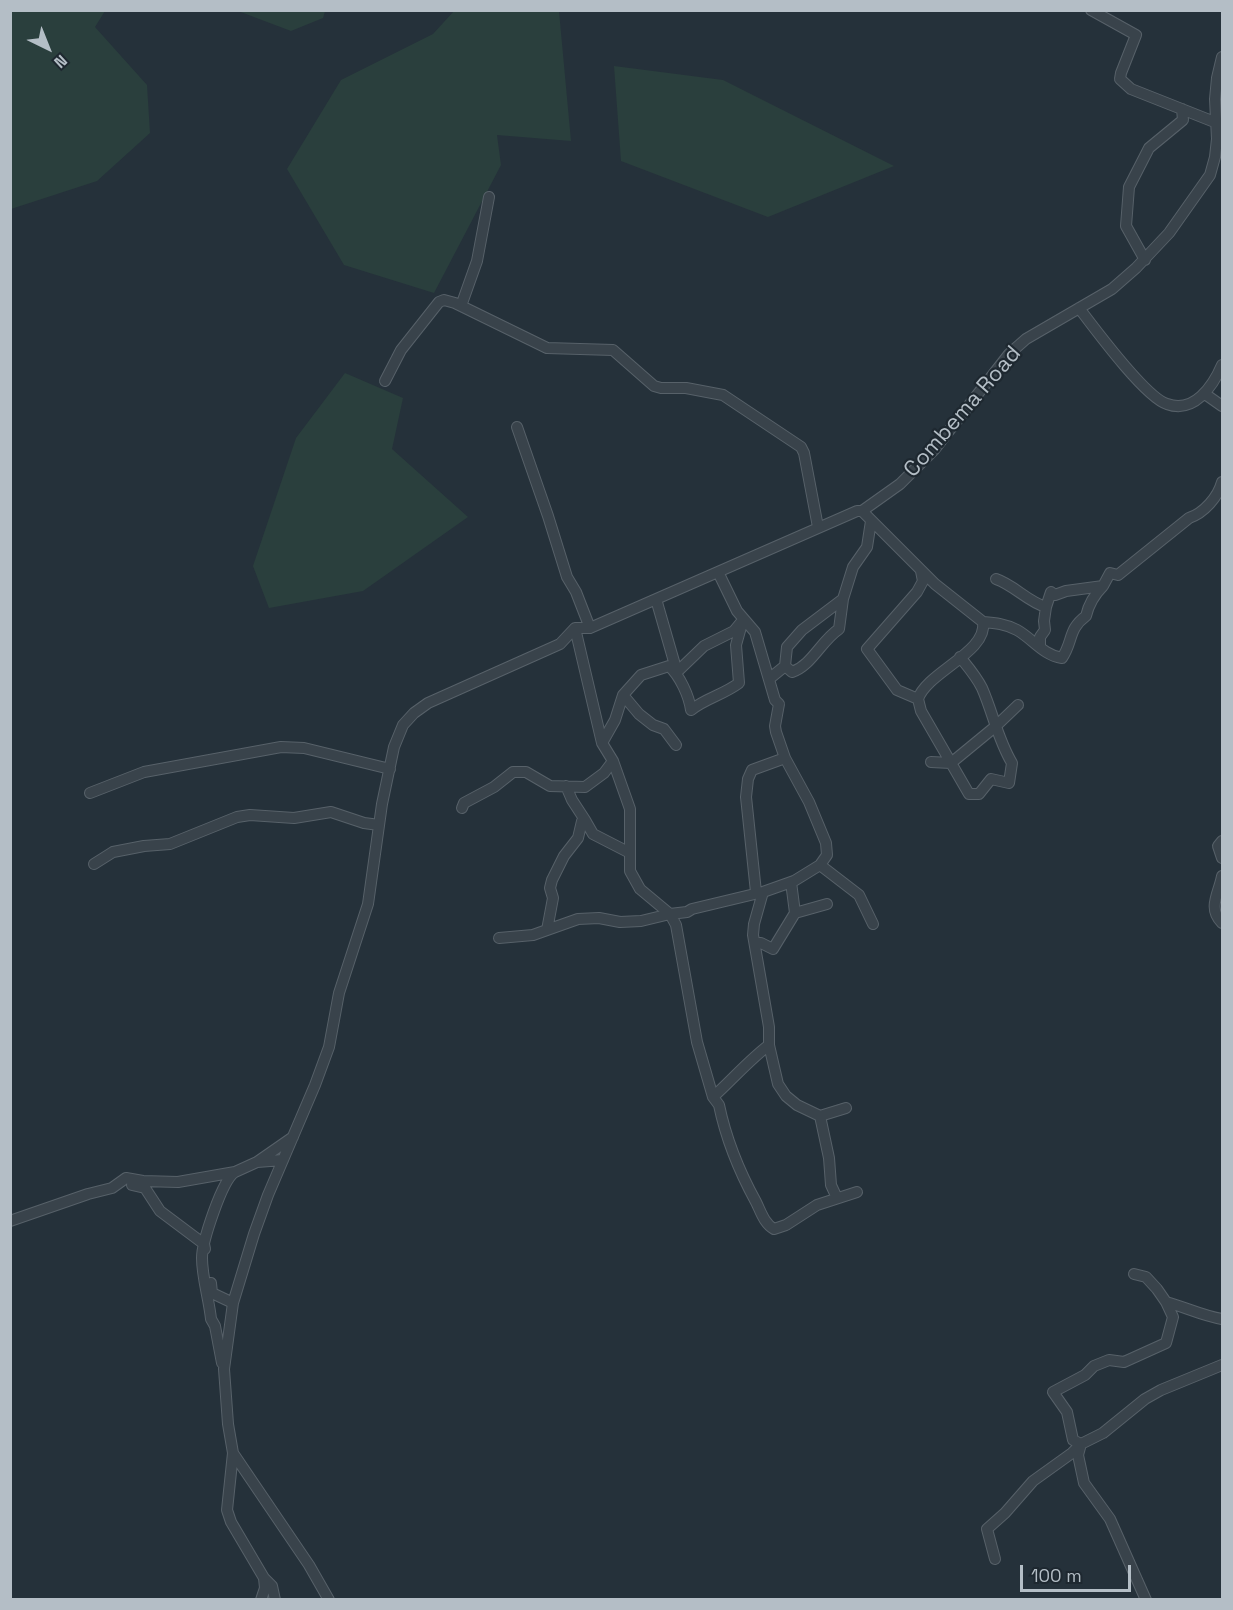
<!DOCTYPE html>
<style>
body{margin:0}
#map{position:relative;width:1233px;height:1610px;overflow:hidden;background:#25313a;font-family:"Space Grotesk",sans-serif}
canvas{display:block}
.frame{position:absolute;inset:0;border:12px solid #b4bec6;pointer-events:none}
.north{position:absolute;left:18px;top:18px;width:60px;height:60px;-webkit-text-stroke:4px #1e2830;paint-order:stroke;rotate:137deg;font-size:16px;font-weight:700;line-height:24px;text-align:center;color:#b4bec6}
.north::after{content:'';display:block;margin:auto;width:21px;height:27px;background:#b4bec6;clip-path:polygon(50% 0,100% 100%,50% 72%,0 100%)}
.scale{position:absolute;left:1020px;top:1565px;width:111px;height:27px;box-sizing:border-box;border:3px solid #b4bec6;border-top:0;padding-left:8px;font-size:18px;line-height:21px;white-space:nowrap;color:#b4bec6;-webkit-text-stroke:4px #1e2830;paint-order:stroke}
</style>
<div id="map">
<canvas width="1233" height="1610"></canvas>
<div class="frame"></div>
<div class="north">N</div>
<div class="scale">100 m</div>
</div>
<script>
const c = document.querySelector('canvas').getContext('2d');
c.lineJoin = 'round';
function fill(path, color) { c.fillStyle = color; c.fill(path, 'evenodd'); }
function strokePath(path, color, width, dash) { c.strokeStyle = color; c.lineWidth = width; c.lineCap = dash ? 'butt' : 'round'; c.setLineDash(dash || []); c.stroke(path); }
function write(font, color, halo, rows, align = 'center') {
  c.font = font + ' "Space Grotesk",sans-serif'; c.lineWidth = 4.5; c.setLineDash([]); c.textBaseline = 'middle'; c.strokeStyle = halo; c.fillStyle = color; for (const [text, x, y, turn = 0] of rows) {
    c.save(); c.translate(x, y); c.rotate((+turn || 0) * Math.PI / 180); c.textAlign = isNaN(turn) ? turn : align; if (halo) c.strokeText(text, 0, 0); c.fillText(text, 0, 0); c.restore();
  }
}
fill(new Path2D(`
 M11 10 105 11 95 27 147 85 150 133 97 181 11 209Z
 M238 11H325L323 18 291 31Z
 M454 11H559L571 141 497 135 501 165 434 293 344 265 287 169 341 80 433 34Z
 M614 66 723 80 894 166 768 217 621 161Z
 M345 373 403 398 392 449 468 517 363 591 269 608 253 566 296 438Z`), '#2a3f3d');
const minor = new Path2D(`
 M1091 10 1136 35 1121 73 1120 79 1131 89 1217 123
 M1145 260 1126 226 1129 187 1149 148 1183 120 1182 109
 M461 306 477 261 489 197
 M1079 308C1095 329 1145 397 1167 404 1194 414 1213 386 1222 365
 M385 381 401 350 439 302 444 300 455 303 547 348 613 350 654 386 661 388H686L723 395 801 447 804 453 818 527
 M1205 394 1222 406
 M517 427 548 516 567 577 576 592 590 628
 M862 511 935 584 983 622C988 652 927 672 918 699L921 711 969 794H979L991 779 1009 783 1012 763C998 740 993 713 982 688 976 676 968 667 960 657
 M996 579C1014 585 1028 602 1046 607L1044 621 1045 630 1040 637V647
 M1046 607 1051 592 1055 595 1066 591 1103 586 1110 573 1118 575 1189 518C1204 513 1218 497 1222 482
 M983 622C995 623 1006 624 1017 630 1033 639 1043 655 1062 658 1073 642 1068 629 1086 616 1089 603 1094 595 1103 586
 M575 628 602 743 613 761 630 809V871L640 889 670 914 676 925 697 1042 713 1097 719 1105C726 1139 739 1171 756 1202 761 1212 764 1223 774 1229L786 1225 817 1205 857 1192
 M785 666 792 672C812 665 821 641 839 629L843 599 853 567 867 547 871 521
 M769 679 785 666 787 647 802 630 843 599
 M623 695 639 714 653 725 664 729 676 745
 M918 699 897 690 867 649 917 592 923 581 921 571
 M602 743 615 720 623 695 641 675 669 666C680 676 689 696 691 710 706 698 723 695 739 683L736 645 743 620 734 631 704 646 677 672 656 599
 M931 762 951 763 996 726 1018 705
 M566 786 572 800 585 820
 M90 793 144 772 281 747 304 748 390 769
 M462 808 464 803 494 787 513 772H526L550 786 585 787 604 773 613 761
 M1222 841 1218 846 1222 858
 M94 864 113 852 144 846 170 844 237 817 250 815 294 818 331 812 364 823 379 825
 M820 865 859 895 873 924
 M1222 876C1219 893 1207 908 1222 923
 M756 892 746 797 748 779 752 770 785 758
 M763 892 754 924 753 935 769 1027V1045L778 1084 786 1096 797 1105 820 1116 846 1108
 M795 913 827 904
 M547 930 578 919 599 918 620 922 641 921 670 914 687 912 692 909 763 892 794 881 820 865 827 855 826 843 809 802 785 758 776 732 775 726 779 704 775 700 755 632 737 611 718 572
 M499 938 533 935 547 930 553 898 550 888 552 880 564 856 578 838 582 821 585 820 593 834 630 853
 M755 943H761L773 949 795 913 791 882
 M713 1097C732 1080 748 1061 769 1045
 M820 1116 829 1158 831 1185 837 1198
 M257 1162 293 1137
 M132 1185 145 1188 160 1211 204 1244 205 1249
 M10 1221 88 1194 112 1188 126 1178 143 1181 178 1182 235 1172 257 1162 283 1160
 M1134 1274 1146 1277 1157 1289 1166 1302 1173 1317 1166 1343 1124 1362 1109 1360 1094 1366 1085 1375 1053 1392 1067 1412 1073 1440 1081 1444 1078 1455 1084 1483 1110 1519 1146 1600
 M211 1283 212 1293 233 1303
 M1166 1302C1185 1307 1203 1316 1222 1319
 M222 1363 215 1326 211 1319C209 1299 202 1278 202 1258 202 1242 222 1180 235 1172
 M233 1453 227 1510 231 1522 264 1578 272 1586 275 1600
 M995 1559 987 1529 1005 1513 1033 1481 1072 1453 1081 1444 1103 1433 1145 1399 1161 1390 1222 1365
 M261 1600 265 1588 264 1578
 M329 1600 309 1565 233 1453 228 1424 224 1369 233 1303 254 1234 268 1195 315 1085 329 1047 339 993 368 904 382 804 394 747 403 725 414 713 428 703 560 644 575 628H590L857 511H862L900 484 934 450 1009 354 1026 339 1112 289 1136 268 1169 233 1210 175 1215 157 1217 139 1215 99 1217 78 1222 57`);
strokePath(minor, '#576169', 12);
strokePath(minor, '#39434b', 10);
write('22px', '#b4bec6', '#1e2830', [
 ["Combema Road",963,412,-49]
]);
</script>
